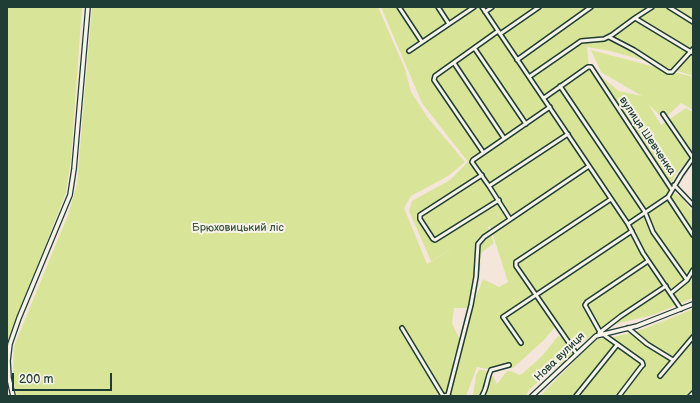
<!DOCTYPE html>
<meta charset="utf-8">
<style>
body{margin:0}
#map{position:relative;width:700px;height:403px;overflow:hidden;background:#f5e6dc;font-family:"Balsamiq Sans",sans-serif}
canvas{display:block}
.frame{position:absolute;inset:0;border:8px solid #1f3d34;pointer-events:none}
.scale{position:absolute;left:12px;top:373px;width:100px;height:18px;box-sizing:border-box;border:2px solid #1f3d34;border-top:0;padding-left:5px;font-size:12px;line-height:14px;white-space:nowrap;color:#1f3d34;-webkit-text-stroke:3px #f7f3e8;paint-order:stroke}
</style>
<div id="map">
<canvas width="700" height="403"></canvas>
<div class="frame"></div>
<div class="scale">200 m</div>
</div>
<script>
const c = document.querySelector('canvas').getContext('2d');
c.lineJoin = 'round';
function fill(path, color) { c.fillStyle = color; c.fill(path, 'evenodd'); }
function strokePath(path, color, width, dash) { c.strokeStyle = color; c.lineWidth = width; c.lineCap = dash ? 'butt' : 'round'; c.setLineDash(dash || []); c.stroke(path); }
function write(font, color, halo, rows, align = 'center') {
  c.font = font + ' "Balsamiq Sans",sans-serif'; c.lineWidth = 4; c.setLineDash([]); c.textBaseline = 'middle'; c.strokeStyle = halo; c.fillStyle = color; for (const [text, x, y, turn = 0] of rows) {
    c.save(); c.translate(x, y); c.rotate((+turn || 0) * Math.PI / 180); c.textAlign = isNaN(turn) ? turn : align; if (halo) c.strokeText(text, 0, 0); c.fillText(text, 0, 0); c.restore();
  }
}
fill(new Path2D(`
 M7 7H82L71 158 66 193 7 343Z
 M92 7H378L405 69 411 92 428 118 465 162 448 176 411 196 404 208 427 264 459 244 431 261 409 211 412 201 450 180 468 162 422 103 381 7H693V76L643 60 610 51 587 47 589 67 619 91 642 96 601 72 591 50 693 77V110L681 103 664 119 649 105 661 125 686 108 693 112V155L675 175 669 190 681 197 693 212V264L691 269 693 278V298L653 315 611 325 574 346 556 326 544 340 513 368 492 370 477 367 466 396H17L13 379 14 346 68 215 77 184ZM490 226 508 282 499 287 483 279 468 317 456 367 452 362 460 340 452 323 454 308H467L480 269 481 253 494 243 488 227Z
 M690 310H693V396H540L596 339C629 337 659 323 690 310Z
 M558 336C564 337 573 346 573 353 573 358 566 363 561 364L558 363 546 370 539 381 529 390 526 396H473L476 375 479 370C490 369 493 376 497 384L507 371H511L519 375 522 374 542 356Z`), '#d8e598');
const minor = new Path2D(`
 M399 7 422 42
 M438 7 449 24
 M482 7 628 224 643 253 681 309
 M669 7 693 22
 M485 12 492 7
 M635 18 652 7
 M500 34 539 7
 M609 37 634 50 668 72H672L693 49
 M475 49 526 124
 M409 51 474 7
 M517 60 591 7
 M454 63 504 138
 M529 77 581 41 604 39 612 35 635 18 693 53
 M560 86 645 212 653 232 687 280
 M544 98 588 67H591L672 190
 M483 152 434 80 435 76 498 31
 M482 175 420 215V219L433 239 435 240 499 200
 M674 185 693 205
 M489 186 472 162 473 160 550 107
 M668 197 693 235
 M510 219 489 186 568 134
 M628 224 668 197 681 175 693 158 663 114
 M671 293 687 280 693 270
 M402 328 443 396 448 395 449 396
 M628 328 647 344 673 360
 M599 333 621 316 666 286
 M521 343 503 317 632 231
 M576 353 516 266V262L611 199
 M660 376 693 337
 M448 395 471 305 476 277 478 244 484 237 589 166
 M482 396C488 386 486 380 491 370L509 365
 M576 396 617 345
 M619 396 641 367 643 365 642 362 600 332 585 305 587 302 648 261
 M690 396 693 393`);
const tertiary = new Path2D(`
 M13 396 9 378 8 361 10 344 19 318 70 195 74 169 88 7
 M532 396 596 336 637 326 693 304`);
strokePath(minor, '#1f3d34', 6);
strokePath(tertiary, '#1f3d34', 6);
strokePath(minor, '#f7f3e8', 3);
strokePath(tertiary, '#f7f3e8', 3.5);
write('11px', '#1f3d34', '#f7f3e8', [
 ["вулиця Шевченка",647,136,56],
 ["Нова вулиця",560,357,-44]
]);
write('11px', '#3b5643', '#f7f3e8', [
 ["Брюховицький ліс",238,228]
]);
</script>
